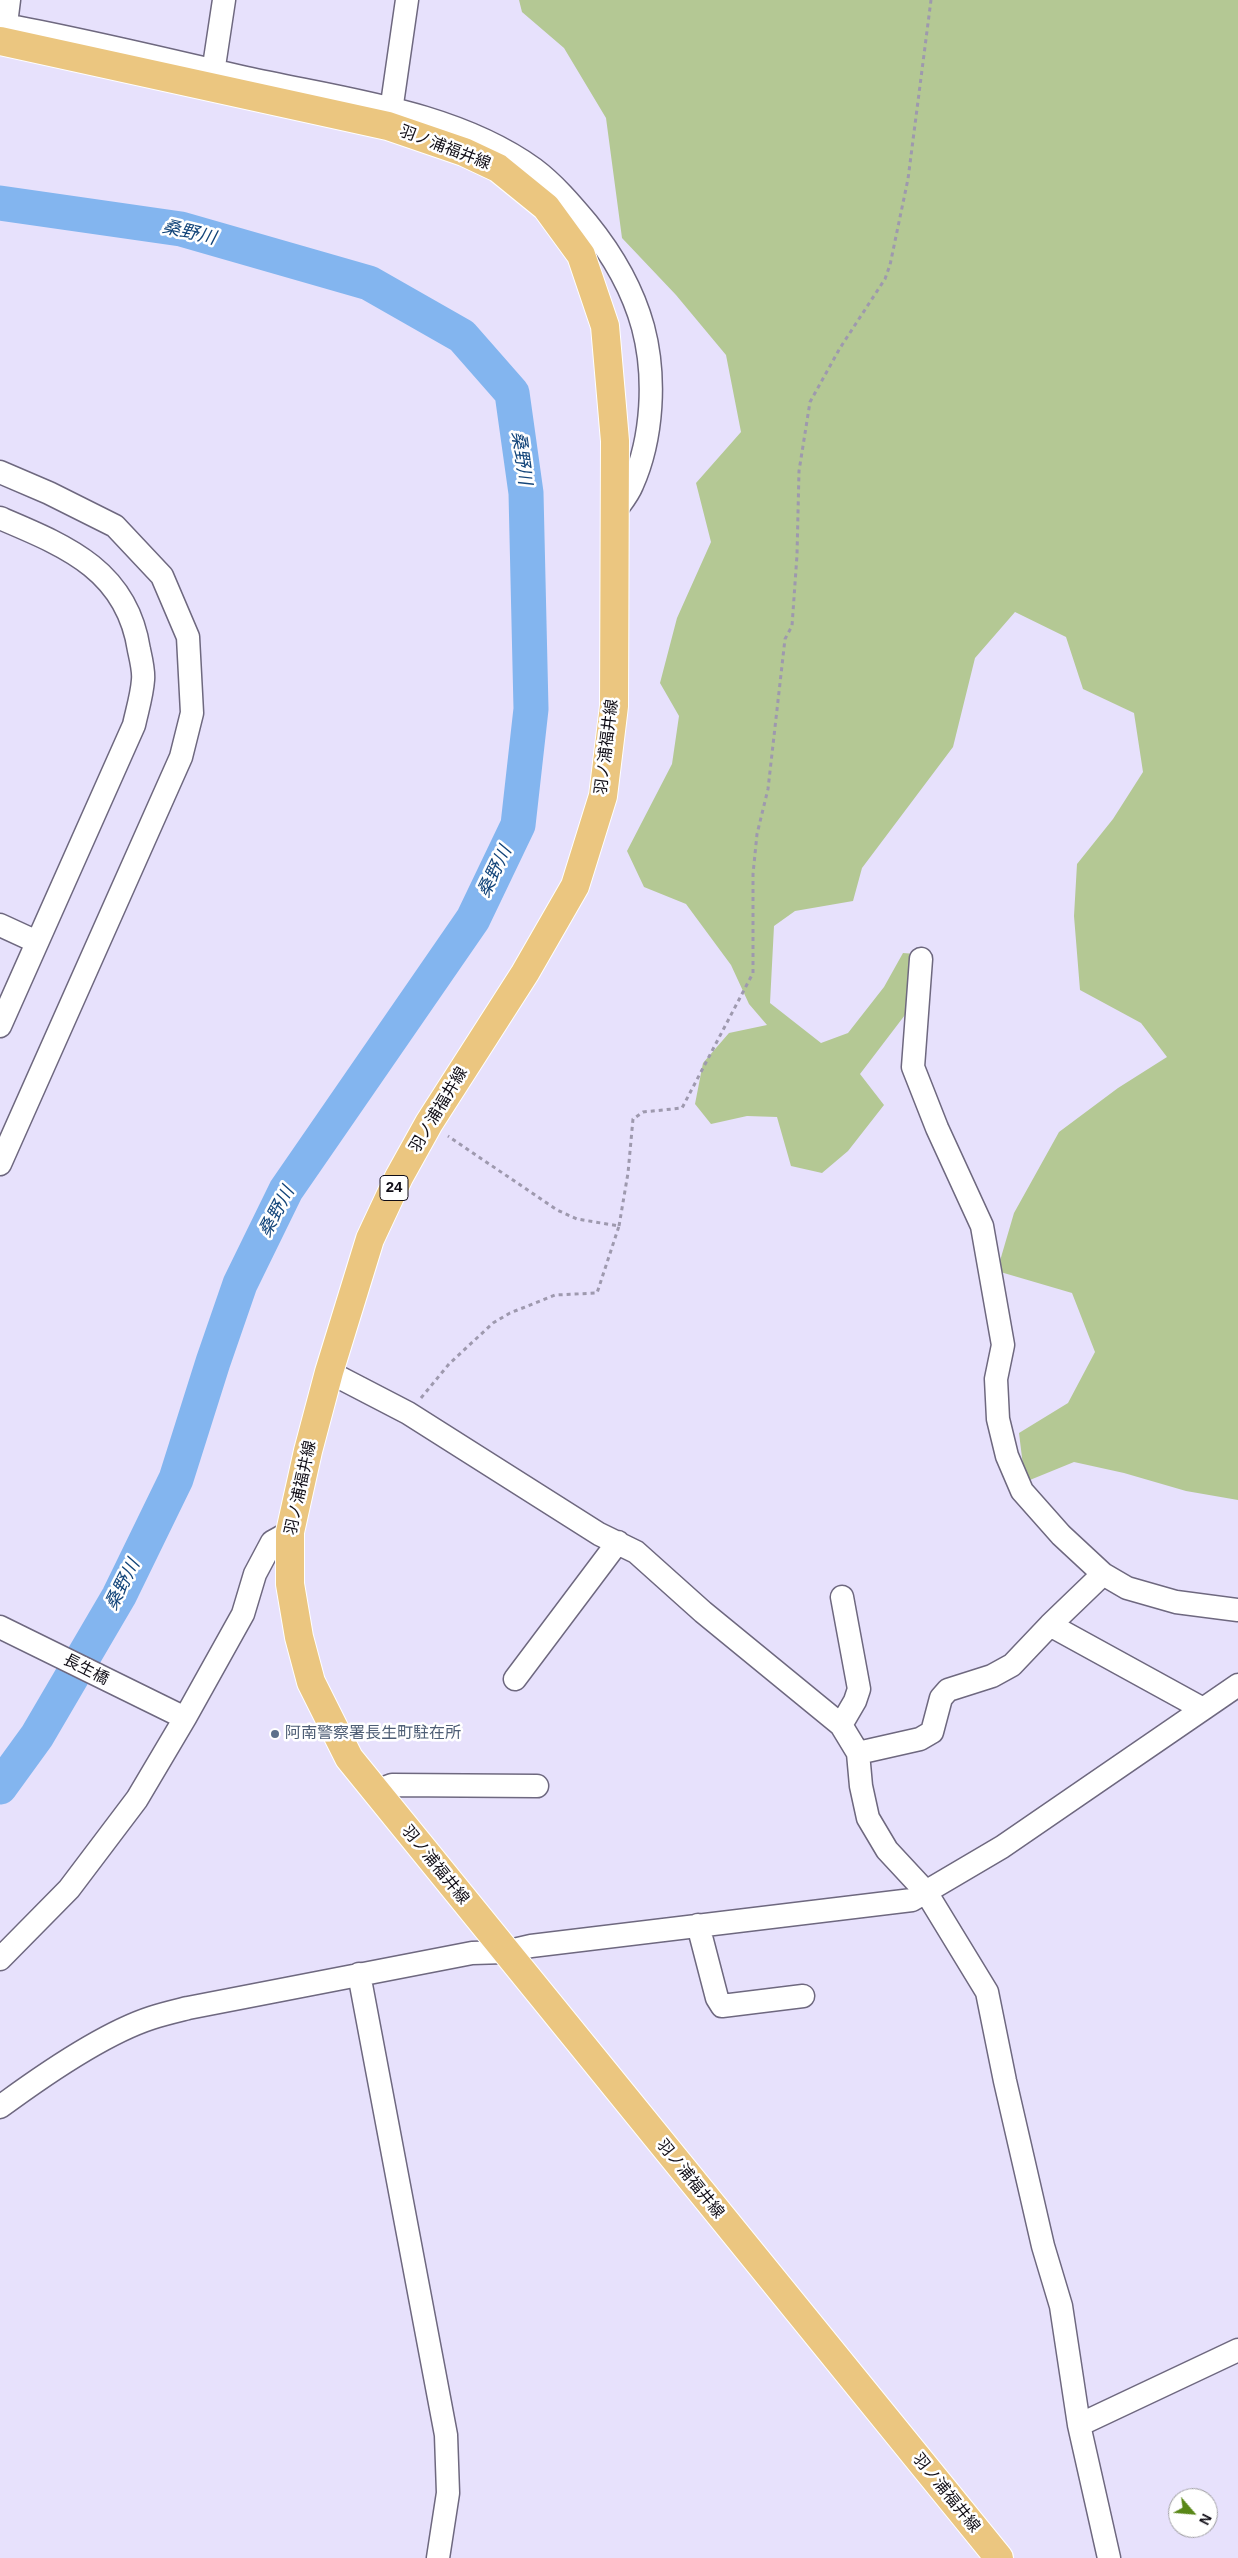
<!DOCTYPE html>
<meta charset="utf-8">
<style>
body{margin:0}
#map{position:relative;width:1238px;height:2558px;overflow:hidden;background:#e7e1fc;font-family:Arial,sans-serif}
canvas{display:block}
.north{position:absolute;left:1168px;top:2488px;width:50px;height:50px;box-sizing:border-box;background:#fff;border:1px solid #9f9ea2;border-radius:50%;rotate:117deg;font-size:14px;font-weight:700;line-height:20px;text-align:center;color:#100d16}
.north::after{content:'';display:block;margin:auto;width:18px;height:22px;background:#598718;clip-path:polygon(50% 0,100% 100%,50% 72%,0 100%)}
</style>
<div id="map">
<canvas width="1238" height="2558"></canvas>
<div class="north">N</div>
</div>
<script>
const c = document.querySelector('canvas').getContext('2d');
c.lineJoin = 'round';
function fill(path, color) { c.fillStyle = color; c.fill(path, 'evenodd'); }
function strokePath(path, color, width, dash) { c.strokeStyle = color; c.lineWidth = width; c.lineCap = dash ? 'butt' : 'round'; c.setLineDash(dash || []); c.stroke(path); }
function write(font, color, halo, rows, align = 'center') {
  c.font = font + ' Arial,"Noto Sans JP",sans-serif'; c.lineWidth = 5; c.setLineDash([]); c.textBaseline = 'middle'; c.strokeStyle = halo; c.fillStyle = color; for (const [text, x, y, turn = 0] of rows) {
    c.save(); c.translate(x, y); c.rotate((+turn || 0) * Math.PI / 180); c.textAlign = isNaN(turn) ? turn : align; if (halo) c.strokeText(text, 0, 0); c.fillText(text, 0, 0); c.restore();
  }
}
fill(new Path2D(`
 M519 0H1238V1500L1186 1491 1124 1473 1074 1462 1025 1482 1019 1433 1068 1403 1095 1352 1072 1293 997 1271 1014 1213 1059 1132 1118 1088 1167 1057 1141 1023 1080 990 1074 916 1077 864 1113 819 1143 772 1134 713 1083 689 1066 637 1015 612 975 658 953 747 862 868 853 901 795 911 774 926 770 1003 821 1043 848 1033 884 987 903 953 916 954 908 1011 860 1074 884 1105 848 1151 822 1173 791 1166 777 1117 747 1116 711 1124 695 1104 703 1063 729 1033 767 1025 749 1004 731 965 686 904 644 887 627 851 672 764 679 716 660 683 677 618 711 542 696 483 741 432 726 355 676 295 622 238 606 118 564 48 522 12Z`), '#b4c894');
strokePath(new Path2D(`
 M0 203 181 229 369 283 462 336 512 393 526 493 531 709 518 825 473 919 286 1190 240 1284 213 1362 176 1479 119 1596 37 1736 0 1787`), '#83b5ef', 35);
const minor = new Path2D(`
 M0 24C82 39 164 59 246 78 341 99 454 111 534 169 554 184 571 204 587 223 613 255 632 287 643 327 656 376 653 438 632 485 628 495 620 504 614 513
 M4 40 9 0
 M211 86 224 0
 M389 125 407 0
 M0 472 49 493 115 526 162 576 188 637 192 713 181 757 0 1164
 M0 518C66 546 127 570 139 650 141 659 144 671 143 680 142 695 137 711 134 725L0 1026
 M0 925 37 942
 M921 959 913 1067 937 1128 982 1226 1003 1345 996 1379 998 1419 1007 1456 1022 1491 1061 1535 1103 1574 1127 1588 1176 1602 1238 1610
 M329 1372 408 1413 599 1534 636 1552 703 1612 841 1725 858 1753 861 1786 868 1818 887 1850 926 1892 987 1992 1005 2081 1043 2246 1061 2306 1079 2425 1109 2558
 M1103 1574 1050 1625 1203 1709
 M0 1627 185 1718 243 1614 255 1574 272 1542 290 1532
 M515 1679 618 1542
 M841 1725 855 1701 859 1689 842 1597
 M858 1753 920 1739 932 1732 941 1698 948 1690 992 1676 1012 1665 1050 1625
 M376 1791 392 1785 537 1786
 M698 1925 717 1998 722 2006 803 1996
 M0 1959 69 1889 137 1799 185 1718
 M359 1974 446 2435 448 2493 438 2558
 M0 2107C42 2076 102 2034 151 2018 163 2014 176 2011 188 2008L472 1953 505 1952 531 1946 912 1900 1002 1847 1238 1685
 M1079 2425 1238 2350`);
const major = new Path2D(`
 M0 41 388 126 464 152 498 168 546 207 581 255 605 326 615 441 614 706 603 796 575 886 525 973 429 1123 399 1177 370 1239 329 1372 308 1451 290 1532V1584L299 1637 311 1682 349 1758 999 2558`);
strokePath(minor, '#6e687f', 25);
strokePath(major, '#fff', 30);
strokePath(new Path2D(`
 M619 1226 628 1173 633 1119 643 1112 682 1108 753 973V874L757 834 768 789 785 639 792 626 797 555 799 471 810 402 840 348 885 279 890 265 908 179 931 0
 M421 1398 449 1364 493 1323 510 1313 555 1295 597 1293 619 1226 577 1219 557 1210 448 1136`), '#9e99ae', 3, [4, 4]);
strokePath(minor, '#fff', 22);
strokePath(major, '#ebc680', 28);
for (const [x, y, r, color] of [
 [275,1734,5,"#5c6f8a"]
]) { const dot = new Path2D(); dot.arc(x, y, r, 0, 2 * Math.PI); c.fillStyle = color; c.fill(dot); strokePath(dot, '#fff', 2); }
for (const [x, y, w] of [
 [394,1188,28]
]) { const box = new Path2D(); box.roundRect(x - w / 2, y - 12.5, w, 25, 4); c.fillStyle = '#fff'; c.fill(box); strokePath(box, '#100d16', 1); }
write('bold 15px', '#100d16', null, [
 ["24",394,1188]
]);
write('16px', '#100d16', '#fff', [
 ["羽ノ浦福井線",445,148,21],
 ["羽ノ浦福井線",607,747,-83],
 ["羽ノ浦福井線",439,1110,-59],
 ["羽ノ浦福井線",301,1488,-78],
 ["長生橋",86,1670,27],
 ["羽ノ浦福井線",435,1865,51],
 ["羽ノ浦福井線",690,2179,51],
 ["羽ノ浦福井線",946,2493,51]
]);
write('16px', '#4e5e75', '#fff', [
 ["阿南警察署長生町駐在所",285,1734]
], 'left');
write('italic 18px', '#13457a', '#fff', [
 ["桑野川",189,233,13],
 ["桑野川",521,458,82],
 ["桑野川",495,872,-64],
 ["桑野川",277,1212,-62],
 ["桑野川",123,1585,-63]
]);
</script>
